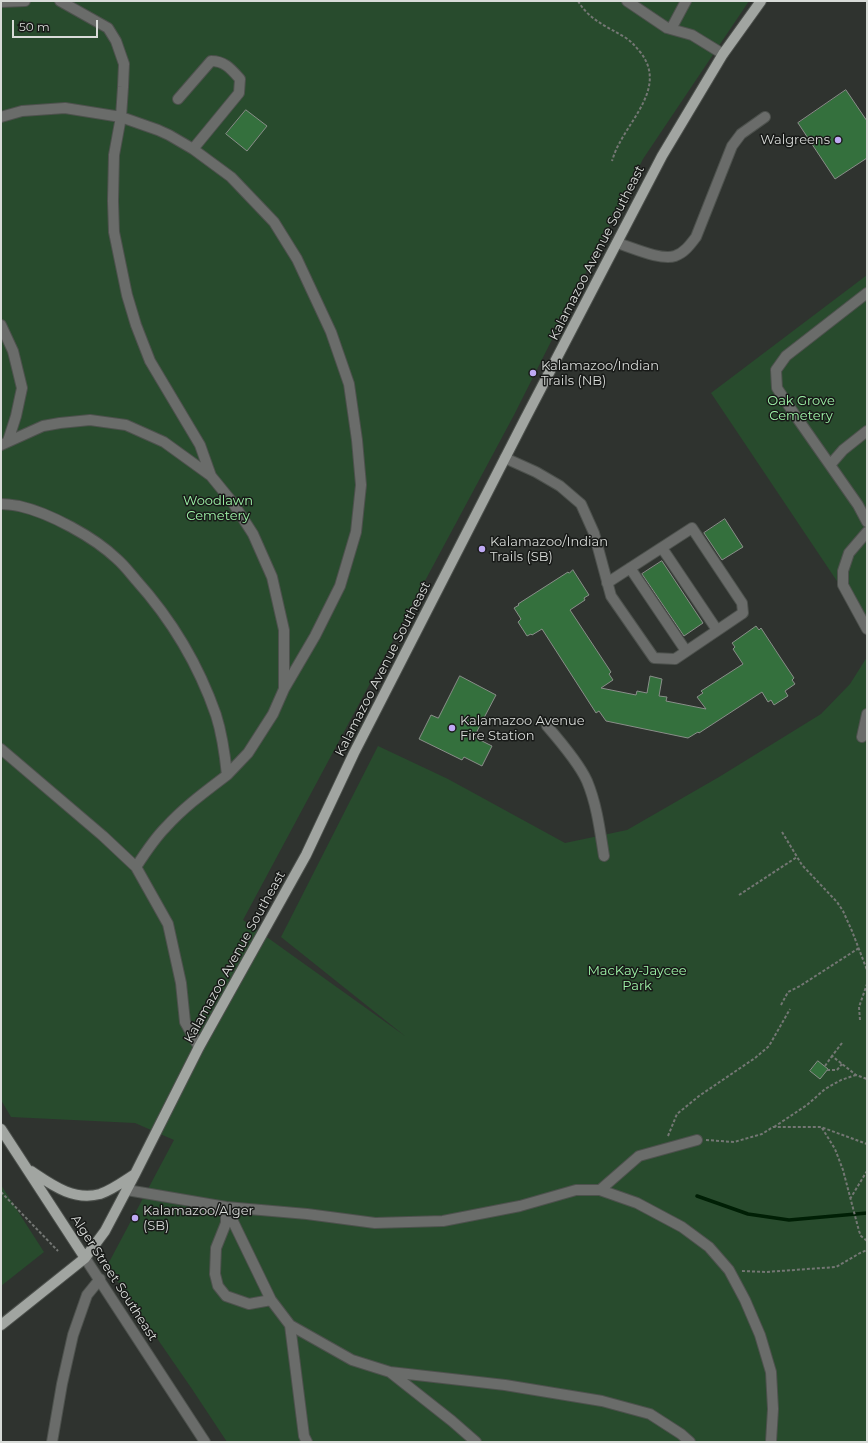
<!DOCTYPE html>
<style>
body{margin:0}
#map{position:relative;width:868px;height:1443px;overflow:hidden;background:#2f332f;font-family:Montserrat,sans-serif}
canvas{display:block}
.frame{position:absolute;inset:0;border:2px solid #d8dbd8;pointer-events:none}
.scale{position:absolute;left:12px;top:20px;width:86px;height:18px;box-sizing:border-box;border:2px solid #d8dbd8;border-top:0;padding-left:5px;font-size:12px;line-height:14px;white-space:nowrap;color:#d8dbd8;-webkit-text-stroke:3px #181a18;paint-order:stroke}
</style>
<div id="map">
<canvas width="868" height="1443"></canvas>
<div class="frame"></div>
<div class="scale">50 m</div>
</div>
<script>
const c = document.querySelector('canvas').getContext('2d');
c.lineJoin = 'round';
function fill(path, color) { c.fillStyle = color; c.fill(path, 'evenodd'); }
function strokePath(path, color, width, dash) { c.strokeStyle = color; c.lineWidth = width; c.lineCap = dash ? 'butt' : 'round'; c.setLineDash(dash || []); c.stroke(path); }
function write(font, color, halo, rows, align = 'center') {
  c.font = font + ' Montserrat,sans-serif'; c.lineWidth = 3; c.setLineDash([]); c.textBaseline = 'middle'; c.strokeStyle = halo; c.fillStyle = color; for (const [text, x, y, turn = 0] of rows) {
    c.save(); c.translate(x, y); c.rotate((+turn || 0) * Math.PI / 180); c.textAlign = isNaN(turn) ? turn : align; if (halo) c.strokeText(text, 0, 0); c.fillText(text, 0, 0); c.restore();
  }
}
fill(new Path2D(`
 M1 1H749L643 159 514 415 243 920 405 1036 281 937 378 746 448 779 565 843 627 830 719 777 821 714 850 684 867 657V1442H227L192 1389 107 1266 174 1140 135 1123 11 1117 1 1100Z
 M867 275V626L711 393Z
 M1 1185 44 1252 1 1286Z`), '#284b2d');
strokePath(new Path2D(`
 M697 1196 748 1214 789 1220 867 1213`), '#001f05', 3.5);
const building = new Path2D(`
 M846 90 867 121V158L835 179 798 123Z
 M246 110 267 126 247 151 226 134Z
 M725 519 743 547 722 560 704 533Z
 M662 561 703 623 684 636 642 574Z
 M573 570 589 595 584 598 585 600 570 610 611 672 609 674 613 680 601 688 636 695 637 691 647 693 650 676 662 679 659 696 667 697 666 701 706 709 697 697 703 693 701 691 743 664 733 649 735 647 732 643 756 626 759 630 761 628 780 657 794 678 792 680 795 684 785 691 788 696 774 705 771 700 768 702 762 692 699 733 698 732 688 738 606 721 599 711 596 713 542 629 532 635 531 634 527 636 518 622 521 619 514 608 519 605 518 604 568 572 569 573Z
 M460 676 496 695 474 737 492 746 482 766 464 757 462 760 419 739 431 715 438 718Z
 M818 1061 828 1069 820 1079 810 1071Z`);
fill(building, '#34703d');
strokePath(building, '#898e89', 1);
const minor = new Path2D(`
 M60 1 108 28 116 41 124 64 123 87 121 117 114 155 113 201 114 232 127 295 136 325 150 361 200 445 211 476
 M627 1 667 28 692 35 723 54
 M1 2 25 1
 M671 29 686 1
 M178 99 211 61C225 61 231 69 240 79L239 93 193 149
 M1 117 22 111 65 108 121 117 158 130 169 135 193 149 231 177 274 222 297 259 331 332 349 384 357 440 361 485 356 532 340 586 315 636 284 689
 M617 243C631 247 661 261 675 256 684 253 690 245 696 237L732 146 741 134 765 117
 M867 293 786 356 776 370 777 388 795 415 858 505 867 522
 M1 325 13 351 22 388 16 416 8 441
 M1 445 43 426 60 423 90 420 126 425 164 442 211 476 233 503 253 534 272 577 284 630V689L273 714 248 753 227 775
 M505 458 536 472 560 486 581 504 594 533 611 596 654 658 675 659 743 613 742 603 692 528 607 583
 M830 465 843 450 867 431
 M1 504C7 504 13 505 19 506 50 513 94 537 117 559 124 565 130 573 136 580 172 620 198 663 216 715 222 734 225 755 227 775 206 791 184 807 166 827 154 839 145 853 136 867
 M867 532 849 553 843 571V585L867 629
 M662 548 717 630
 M630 568 686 651
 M547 726C560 741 579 763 587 781 597 805 600 831 604 856
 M862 737 867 714
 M1 749 103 836 136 867 168 924 181 983 185 1022 199 1047
 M127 1190 226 1207 307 1214 375 1223 443 1221 520 1206 576 1190H600L637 1203 682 1227 709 1247 729 1270 745 1300 760 1335 771 1372 773 1409 771 1442
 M600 1190 639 1156 697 1140
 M226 1207 271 1300 290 1325 352 1360 390 1372 452 1421 476 1442
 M226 1209V1223L216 1248 215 1274 218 1286 226 1296 249 1304 271 1300
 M85 1258 205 1442
 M290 1325 304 1436 307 1442
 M390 1372 505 1385 602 1401 650 1414 681 1434 690 1442
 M52 1442 62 1384 73 1335 87 1295 100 1279`);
const major = new Path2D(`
 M1 1129 85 1258
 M31 1171C52 1185 73 1201 100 1194 112 1190 124 1181 135 1174
 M1 1325 85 1258 105 1231 135 1174 199 1047 306 855 354 753 525 419 662 156 723 54 761 1`);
strokePath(minor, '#4d514d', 12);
strokePath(major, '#4d514d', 12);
strokePath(new Path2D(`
 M578 1C590 21 607 26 626 38 632 42 636 47 641 53 665 85 634 115 619 144 616 149 614 155 612 161
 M782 832 802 865 837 902 843 911 852 931 867 970
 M739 895 797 857
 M781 1005 788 992 800 986 859 948
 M860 1020 859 1007 867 984
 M842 1043 832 1056 856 1075 867 1079
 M825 1066 832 1056
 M827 1070H837L842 1064
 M774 1127 807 1105 825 1089 841 1080 856 1075
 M822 1128 835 1149 843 1170 859 1231 861 1236 867 1241
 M668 1136 677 1114 699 1096 755 1058 769 1046 790 1009
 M706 1140 734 1142 762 1134 773 1127H821L867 1144
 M1 1192 58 1251
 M850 1199 867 1171
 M742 1271 766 1272 836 1267 860 1253 867 1250`), '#747774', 2, [3, 2]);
strokePath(minor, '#6a6c6a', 10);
strokePath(major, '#a1a5a1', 10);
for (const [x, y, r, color] of [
 [838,140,4,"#bfa9f4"],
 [533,373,4,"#bfa9f4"],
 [482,549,4,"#bfa9f4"],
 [452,728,4,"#bfa9f4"],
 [135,1218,4,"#bfa9f4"]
]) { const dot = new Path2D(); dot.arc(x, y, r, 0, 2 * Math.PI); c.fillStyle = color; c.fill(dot); strokePath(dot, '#181a18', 1.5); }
write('13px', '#d8dbd8', '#181a18', [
 ["Walgreens",830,140,"right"],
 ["Kalamazoo/Indian",541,366],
 ["Trails (NB)",541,381],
 ["Kalamazoo/Indian",490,542],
 ["Trails (SB)",490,557],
 ["Kalamazoo Avenue",460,721],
 ["Fire Station",460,736],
 ["Kalamazoo/Alger",143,1211],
 ["(SB)",143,1226]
], 'left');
write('13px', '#d8dbd8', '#181a18', [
 ["Kalamazoo Avenue Southeast",597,253,-63],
 ["Kalamazoo Avenue Southeast",383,669,-63],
 ["Kalamazoo Avenue Southeast",235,957,-61],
 ["Alger Street Southeast",114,1278,57]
]);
write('13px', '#9ff5a9', '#181a18', [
 ["Oak Grove",801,401],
 ["Cemetery",801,416],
 ["Woodlawn",218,501],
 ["Cemetery",218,516],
 ["MacKay-Jaycee",637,971],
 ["Park",637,986]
]);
</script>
